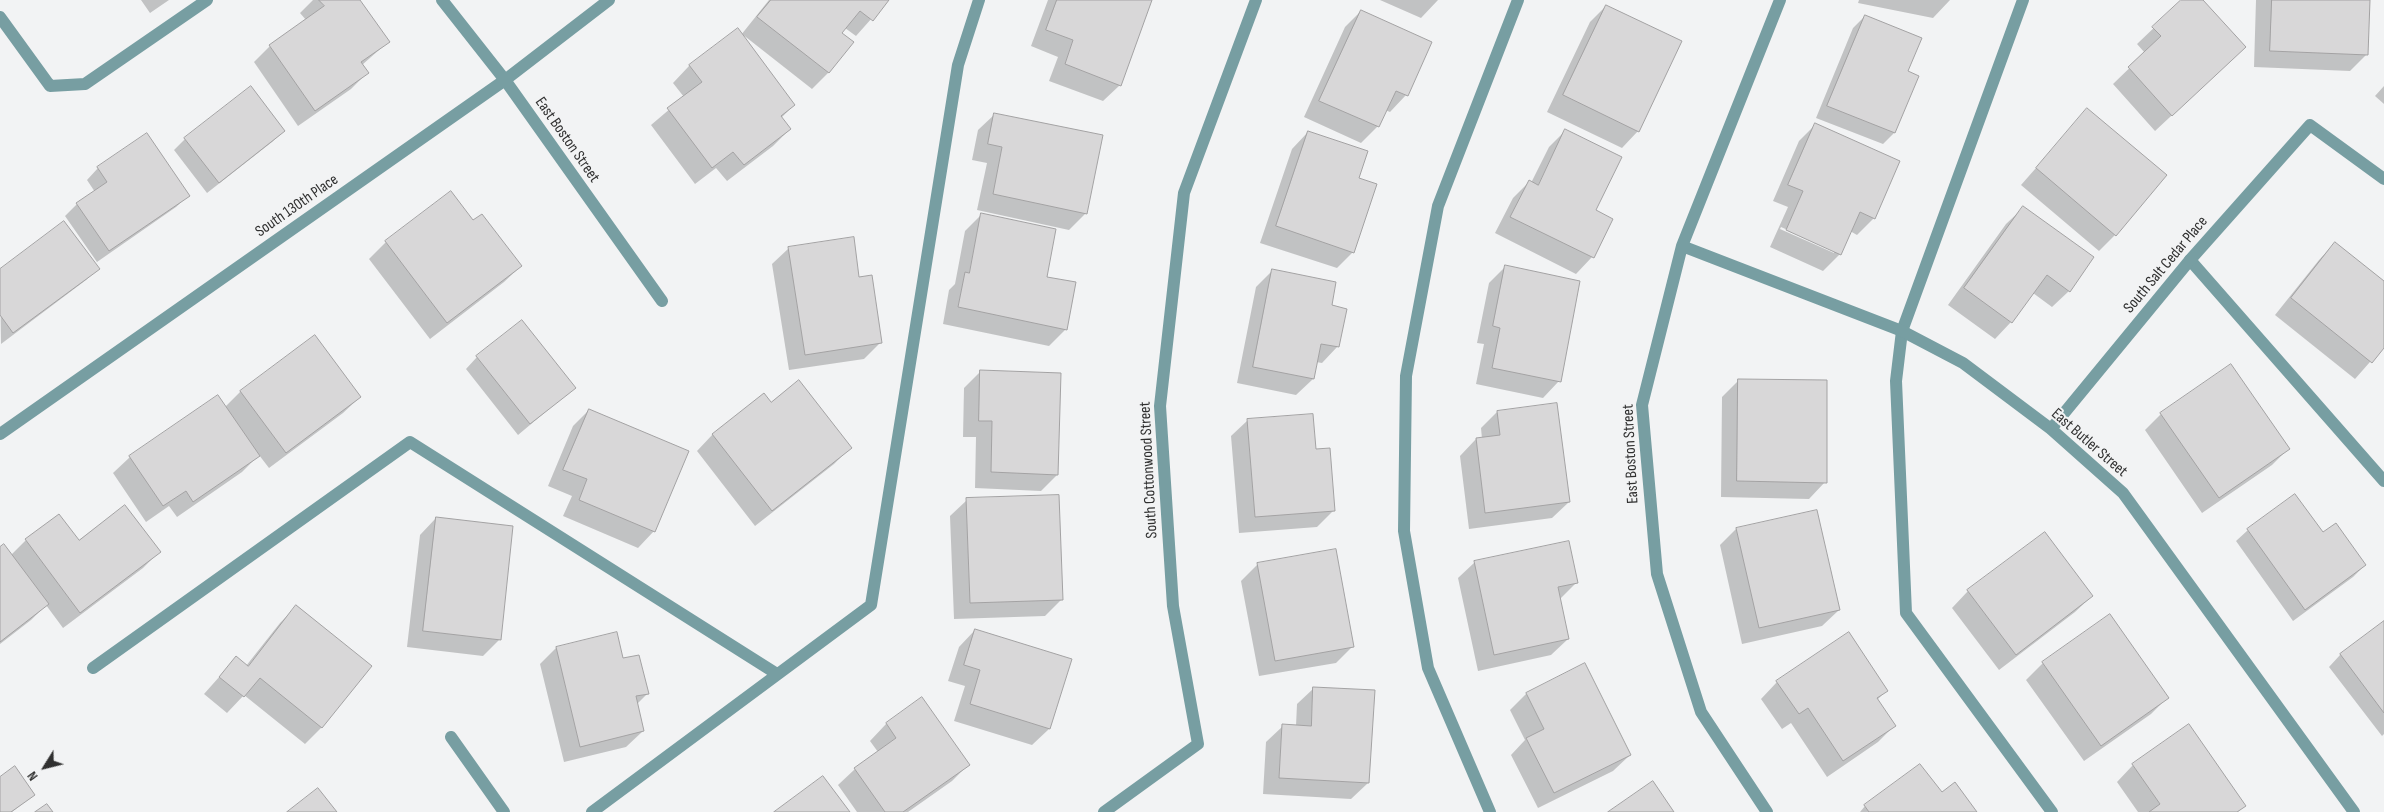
<!DOCTYPE html>
<style>
body{margin:0}
#map{position:relative;width:2384px;height:812px;overflow:hidden;background:#f2f3f4;font-family:"Sofia Sans Condensed",sans-serif}
canvas{display:block}
.north{position:absolute;left:20px;top:742px;width:50px;height:50px;-webkit-text-stroke:4px #f2f3f4;paint-order:stroke;rotate:234deg;font-size:14px;font-weight:700;line-height:20px;text-align:center;color:#303030}
.north::after{content:'';display:block;margin:auto;width:18px;height:22px;background:#303030;clip-path:polygon(50% 0,100% 100%,50% 72%,0 100%)}
</style>
<div id="map">
<canvas width="2384" height="812"></canvas>
<div class="north">N</div>
</div>
<script>
const c = document.querySelector('canvas').getContext('2d');
c.lineJoin = 'round';
function fill(path, color) { c.fillStyle = color; c.fill(path, 'evenodd'); }
function strokePath(path, color, width, dash) { c.strokeStyle = color; c.lineWidth = width; c.lineCap = dash ? 'butt' : 'round'; c.setLineDash(dash || []); c.stroke(path); }
function write(font, color, halo, rows, align = 'center') {
  c.font = font + ' "Sofia Sans Condensed",sans-serif'; c.lineWidth = 4; c.setLineDash([]); c.textBaseline = 'middle'; c.strokeStyle = halo; c.fillStyle = color; for (const [text, x, y, turn = 0] of rows) {
    c.save(); c.translate(x, y); c.rotate((+turn || 0) * Math.PI / 180); c.textAlign = isNaN(turn) ? turn : align; if (halo) c.strokeText(text, 0, 0); c.fillText(text, 0, 0); c.restore();
  }
}
fill(new Path2D(`
 M141 0H169L150 13Z
 M313 0H358L388 42 362 65 367 73 351 89 298 126 254 62 270 46 306 20 300 13Z
 M769 0H888L856 36 845 28 841 33 852 42 828 73 812 89 742 34 794 105 781 118 790 129 773 146 727 181 716 168 695 184 651 125 684 97 673 83 689 66 738 30 741 35Z
 M1048 0H1151L1120 85 1103 101 1049 81 1058 57 1031 46Z
 M1380 0H1438L1421 18Z
 M1859 0H1950L1933 18 1858 3Z
 M2183 0H2202L2228 63 2155 131 2113 84 2145 53 2137 44Z
 M2256 0H2368L2367 54 2350 71 2254 67Z
 M1606 6 1638 131 1622 148 1547 112 1590 22Z
 M1361 11 1430 43 1406 95 1390 112 1385 110 1378 126 1361 143 1304 117 1345 27Z
 M1865 16 1906 72 1894 133 1883 144 1816 118 1853 28Z
 M2384 86V104L2375 96Z
 M2087 110 2115 235 2099 251 2021 185Z
 M995 114 1086 213 1069 230 977 210 987 163 972 160 978 130Z
 M1815 125 1874 218 1857 235 1850 231 1840 254 1823 271 1770 247 1788 207 1773 201 1799 141ZM1781 227 1834 251V253L1780 229Z
 M1566 130 1594 211 1612 220 1592 257 1576 274 1495 233 1513 198 1529 182 1531 183 1549 147Z
 M284 131 272 142 207 193 174 150 185 139Z
 M1308 132 1358 178 1353 252 1337 268 1260 243 1292 149Z
 M98 168 188 196 176 207 97 262 65 216 77 204 95 192 87 180Z
 M451 193 473 222 521 266 504 282 430 339 369 259 386 242Z
 M2023 208 2069 291 2052 307 2033 293 2011 322 1995 339 1948 305 2006 224Z
 M982 214 1045 278 1074 283 1065 330 1049 346 943 324 949 290 955 284 965 231Z
 M2335 243 2384 283V346L2355 379 2275 315 2319 260Z
 M789 248 858 278 880 343 864 359 789 370 772 264Z
 M1505 267 1559 381 1543 398 1476 384 1484 344 1477 343 1489 283Z
 M98 269 86 280 1 344 0 270Z
 M1273 270 1330 306 1338 346 1322 363 1316 362 1313 379 1296 395 1237 383 1256 287Z
 M315 337 360 397 343 413 269 468 259 455 242 472 177 517 169 506 146 522 113 473 130 457 225 407 240 392Z
 M477 357 574 388 518 435 466 369Z
 M980 372 1057 475 1041 491 975 488 976 437H963L964 388Z
 M1739 380 1825 482 1809 499 1721 497 1722 397Z
 M771 403 851 447 834 464 755 526 697 451 713 434Z
 M589 410 654 531 638 548 563 516 572 496 548 486 573 426Z
 M1497 412 1569 502 1552 518 1469 529 1460 456 1476 439H1482L1481 428Z
 M2161 414 2288 449 2272 465 2202 513 2145 430Z
 M1248 420 1315 450 1334 510 1317 527 1239 533 1231 436Z
 M967 500 1061 600 1045 616 954 619 950 516Z
 M1816 511 1839 610 1822 626 1742 644 1720 545 1736 529Z
 M59 515 79 542 159 552 143 568 63 628 46 605 31 620 0 644V549L11 555 26 540Z
 M436 518 500 639 483 656 407 647 420 535Z
 M2248 530 2323 534 2365 565 2353 577 2293 621 2236 541Z
 M1475 562 1577 582 1560 599 1568 639 1551 655 1478 671 1458 578Z
 M1257 565 1353 646 1336 663 1259 676 1241 581Z
 M1968 591 2092 596 2075 612 1999 670 1952 608Z
 M297 606 370 666 321 728 305 744 244 695 227 713 204 694 236 658 246 666 280 623Z
 M2110 616 2167 698 2151 714 2084 761 2026 680 2043 663Z
 M2384 623V734L2382 736 2329 667 2340 655Z
 M975 630 1070 660 1049 729 1032 745 954 721 965 686 948 681 959 647Z
 M556 648 623 660 648 693 637 704 643 731 626 747 564 762 540 664Z
 M1777 682 1886 691 1877 700 1894 726 1878 742 1827 777 1791 723 1782 729 1761 699Z
 M1314 688 1368 783 1351 799 1263 794 1266 742 1283 726H1296L1297 704Z
 M1526 694 1630 755 1613 771 1538 808 1511 755 1525 740 1510 710Z
 M922 699 968 765 952 781 908 812H857L838 785 855 769 878 752 870 741 886 724Z
 M2133 765 2244 806 2238 812H2138L2117 782Z
 M0 778 34 795 12 812H0Z
 M1941 794 1976 812H1860L1865 806Z`), '#0003');
const building = new Path2D(`
 M319 0H360L390 42 361 62 369 73 315 111 269 45 324 6Z
 M771 0H889L873 21 860 11 842 33 854 42 829 73 757 17Z
 M1057 0H1152L1121 86 1065 64 1073 40 1046 30Z
 M2181 0H2203L2246 47 2172 116 2128 67 2161 36 2152 27Z
 M2272 0H2370L2368 55 2270 51Z
 M1606 5 1682 41 1639 132 1563 95Z
 M1361 10 1432 42 1408 96 1396 91 1379 127 1319 101Z
 M1865 15 1922 38 1908 71 1919 76 1895 133 1827 106Z
 M738 28 795 105 781 116 791 129 744 165 733 152 712 168 667 108 702 82 689 65Z
 M251 86 285 131 219 183 184 138Z
 M2087 108 2167 175 2116 236 2036 168Z
 M994 113 1103 135 1087 214 993 194 1002 147 988 144Z
 M1815 123 1900 161 1875 219 1860 212 1841 255 1786 230 1803 191 1788 185Z
 M1565 129 1622 157 1596 210 1613 219 1594 258 1510 217 1529 180 1538 185Z
 M1308 131 1368 151 1359 178 1377 184 1354 253 1276 226Z
 M147 133 190 196 109 251 76 203 107 182 97 167Z
 M451 191 473 220 482 214 522 266 447 323 385 241Z
 M2023 206 2094 257 2070 292 2047 275 2012 323 1964 288Z
 M981 213 1056 229 1047 277 1076 282 1067 330 958 307 965 272 969 273Z
 M64 221 100 269 13 333 0 315V269Z
 M854 237 859 277 872 275 882 343 805 355 788 247Z
 M2335 242 2384 281V348L2372 363 2291 298Z
 M1505 265 1580 281 1561 382 1492 368 1500 328 1493 326Z
 M1272 269 1336 282 1332 305 1347 309 1339 347 1321 344 1314 379 1253 367Z
 M522 320 576 388 530 424 476 356Z
 M315 335 361 397 286 453 240 391Z
 M2231 364 2290 449 2219 498 2160 413Z
 M980 370 1061 373 1058 475 991 472 992 421H979Z
 M1738 379 1827 380V483L1737 481Z
 M799 380 852 448 772 511 712 434 764 393 771 402Z
 M218 395 260 456 193 502 186 491 163 506 129 456Z
 M1557 403 1570 502 1485 513 1476 438 1500 435 1497 411Z
 M589 409 689 451 655 532 579 500 587 479 563 470Z
 M1313 414 1316 449 1330 448 1335 511 1255 517 1247 419Z
 M2295 494 2323 532 2336 523 2366 565 2305 610 2247 529Z
 M1059 495 1063 600 970 603 966 498Z
 M125 505 161 552 80 613 25 539 59 514 79 540Z
 M1817 510 1840 610 1759 628 1736 528Z
 M436 517 513 526 501 640 423 631Z
 M2045 532 2093 596 2016 655 1967 590Z
 M1569 541 1578 583 1558 587 1569 639 1494 655 1474 561Z
 M4 544 49 604 0 642V547Z
 M1336 549 1354 647 1275 661 1257 563Z
 M296 605 372 666 322 728 260 678 244 697 219 677 236 656 248 666Z
 M2110 614 2169 698 2101 746 2042 662Z
 M2384 621V713L2340 654Z
 M975 629 1072 659 1050 729 970 704 980 670 964 665Z
 M617 632 623 658 639 655 649 694 636 696 644 731 580 747 556 647Z
 M1849 632 1888 691 1877 698 1896 726 1843 761 1808 708 1799 714 1776 681Z
 M1585 663 1631 755 1554 793 1526 738 1544 729 1526 693Z
 M1313 687 1375 690 1369 783 1279 778 1282 724 1311 726Z
 M922 697 970 765 903 812H885L854 768 896 738 886 723Z
 M2189 724 2246 806 2237 812H2149L2160 804 2132 764Z
 M1920 764 1942 792 1955 782 1977 812H1869L1864 805Z
 M15 766 35 795 11 812H0V777Z
 M823 776 850 812H774Z
 M1653 781 1674 812H1608Z
 M318 788 337 812H287Z
 M47 804 53 812H35Z`);
fill(building, '#d8d7d8');
strokePath(building, '#a3a2a3', 1);
strokePath(new Path2D(`
 M2023 0 1902 331 1896 381 1906 613 2052 812
 M0 17 50 86 85 84 207 0
 M2190 260 2384 481
 M93 668 410 442 777 674
 M592 812 871 605 958 65 979 0
 M1490 812 1428 668 1404 531 1406 376 1438 206 1518 0`), '#779ea2', 12);
strokePath(new Path2D(`
 M442 0 505 80 662 301
 M1682 246 1902 331 1963 363 2051 429 2123 493 2354 812
 M2051 429 2190 260 2310 125 2384 179
 M0 434 505 80 609 0
 M451 737 504 812
 M1104 812 1198 744 1173 606 1160 406 1184 193 1256 0
 M1767 812 1701 712 1657 574 1642 405 1682 246 1780 0`), '#779ea2', 12);
write('16px', '#303030', '#f2f3f4', [
 ["East Boston Street",567,140,55],
 ["South 130th Place",297,206,-35],
 ["South Salt Cedar Place",2166,265,-50],
 ["East Butler Street",2089,443,41],
 ["East Boston Street",1631,454,-93],
 ["South Cottonwood Street",1149,470,-93]
]);
</script>
